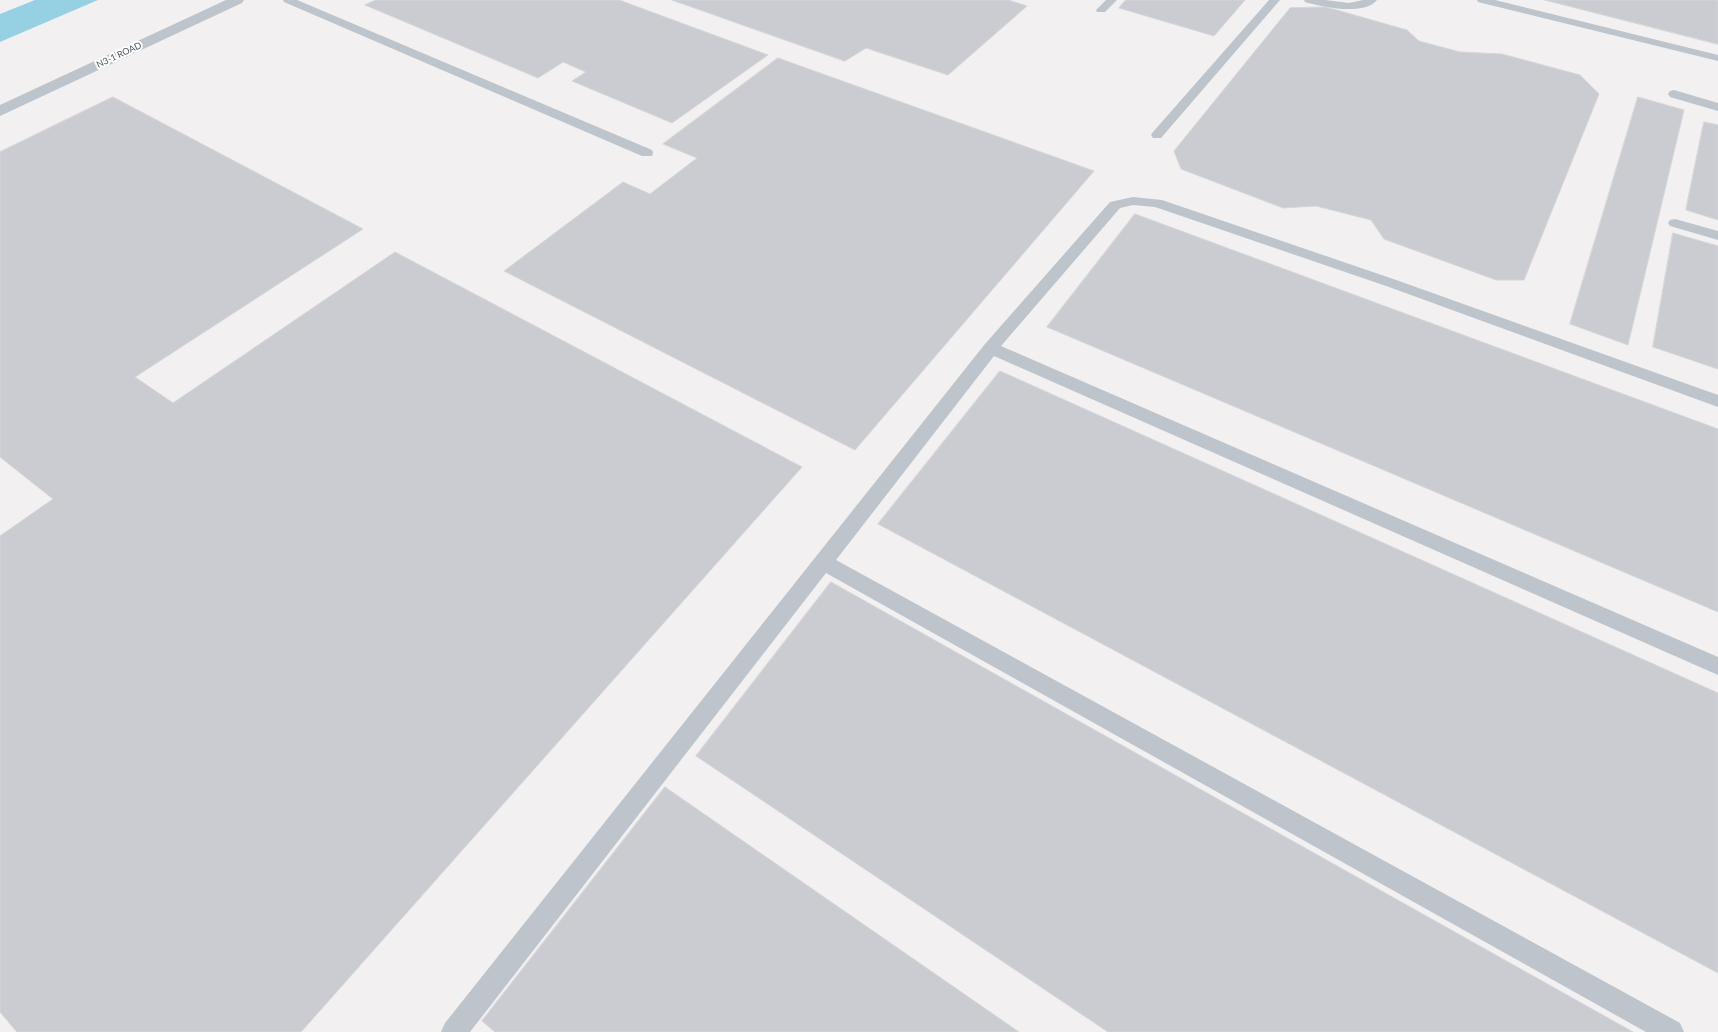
<!DOCTYPE html>
<style>
body{margin:0}
canvas{display:block;background:#f2f0f0}
</style>
<canvas width="1718" height="1032"></canvas>
<script>
const c = document.querySelector('canvas').getContext('2d');
c.lineJoin = 'round';
function fill(path, color) { c.fillStyle = color; c.fill(path, 'evenodd'); }
function strokePath(path, color, width, dash) { c.strokeStyle = color; c.lineWidth = width; c.lineCap = dash ? 'butt' : 'round'; c.setLineDash(dash || []); c.stroke(path); }
function write(font, color, halo, rows, align = 'center') {
  c.font = font + ' Lato,sans-serif'; c.lineWidth = 4; c.setLineDash([]); c.textBaseline = 'middle'; c.strokeStyle = halo; c.fillStyle = color; for (const [text, x, y, turn = 0] of rows) {
    c.save(); c.translate(x, y); c.rotate((+turn || 0) * Math.PI / 180); c.textAlign = isNaN(turn) ? turn : align; if (halo) c.strokeText(text, 0, 0); c.fillText(text, 0, 0); c.restore();
  }
}
fill(new Path2D(`
 M35 0H98L0 42V14Z`), '#95d1e3');
const building = new Path2D(`
 M376 0H619L768 55 672 123 572 81 586 72 563 62 538 78 365 5Z
 M672 0H1008L1027 6 948 75 866 48 845 61Z
 M1126 0H1245L1214 36 1119 8Z
 M1545 0H1718V44Z
 M1326 7 1407 30 1419 41 1460 52 1502 54 1580 75 1599 94 1524 280H1496L1384 239 1371 220 1316 206 1283 208 1181 169 1174 151 1290 8Z
 M778 58 1094 171 855 450 504 271 623 182 650 194 697 158 663 144Z
 M113 97 363 229 135 377 173 403 395 252 802 467 301 1032H17L0 1012V536L53 499 0 457V152Z
 M1638 97 1684 110 1628 345 1570 324Z
 M1704 122 1718 125V220L1686 210Z
 M1135 214 1718 429V612L1047 327Z
 M1673 233 1718 246V369L1653 347Z
 M1000 371 1718 693V973L878 524Z
 M831 582 1633 1032H1108L696 756Z
 M665 787 1019 1032H495L482 1021Z`);
fill(building, '#cbccd2');
strokePath(building, '#d4d6da', 1);
fill(new Path2D(`
 M283 0H297L652 150 653 153 652 156H642L284 2Z
 M1106 0H1117L1105 12H1097L1096 10Z
 M1269 0H1280L1161 138H1153L1151 135 1153 132Z
 M1304 0H1325L1349 3 1363 0H1377C1365 16 1322 7 1305 2Z
 M1477 0H1495L1718 55V61L1478 2Z
 M1674 90 1718 103V111L1670 97 1668 94 1670 91Z
 M1133 197 1162 200 1399 281 1718 395V407L1389 287 1155 207 1133 205 1120 208 1001 346 1718 657V675L994 356 836 560 1680 1023 1684 1032H1646L826 573 470 1032H441L445 1023 985 344 1110 202Z
 M1675 219 1718 231V240L1670 226 1668 223 1670 220Z`), '#bdc4cb');
fill(new Path2D(`
 M226 0H244L242 3 0 116V105Z`), '#bdc4cb');
write('9px', '#4a525b', '#fff', [
 ["N3-1 ROAD",119,55,-25]
]);
</script>
